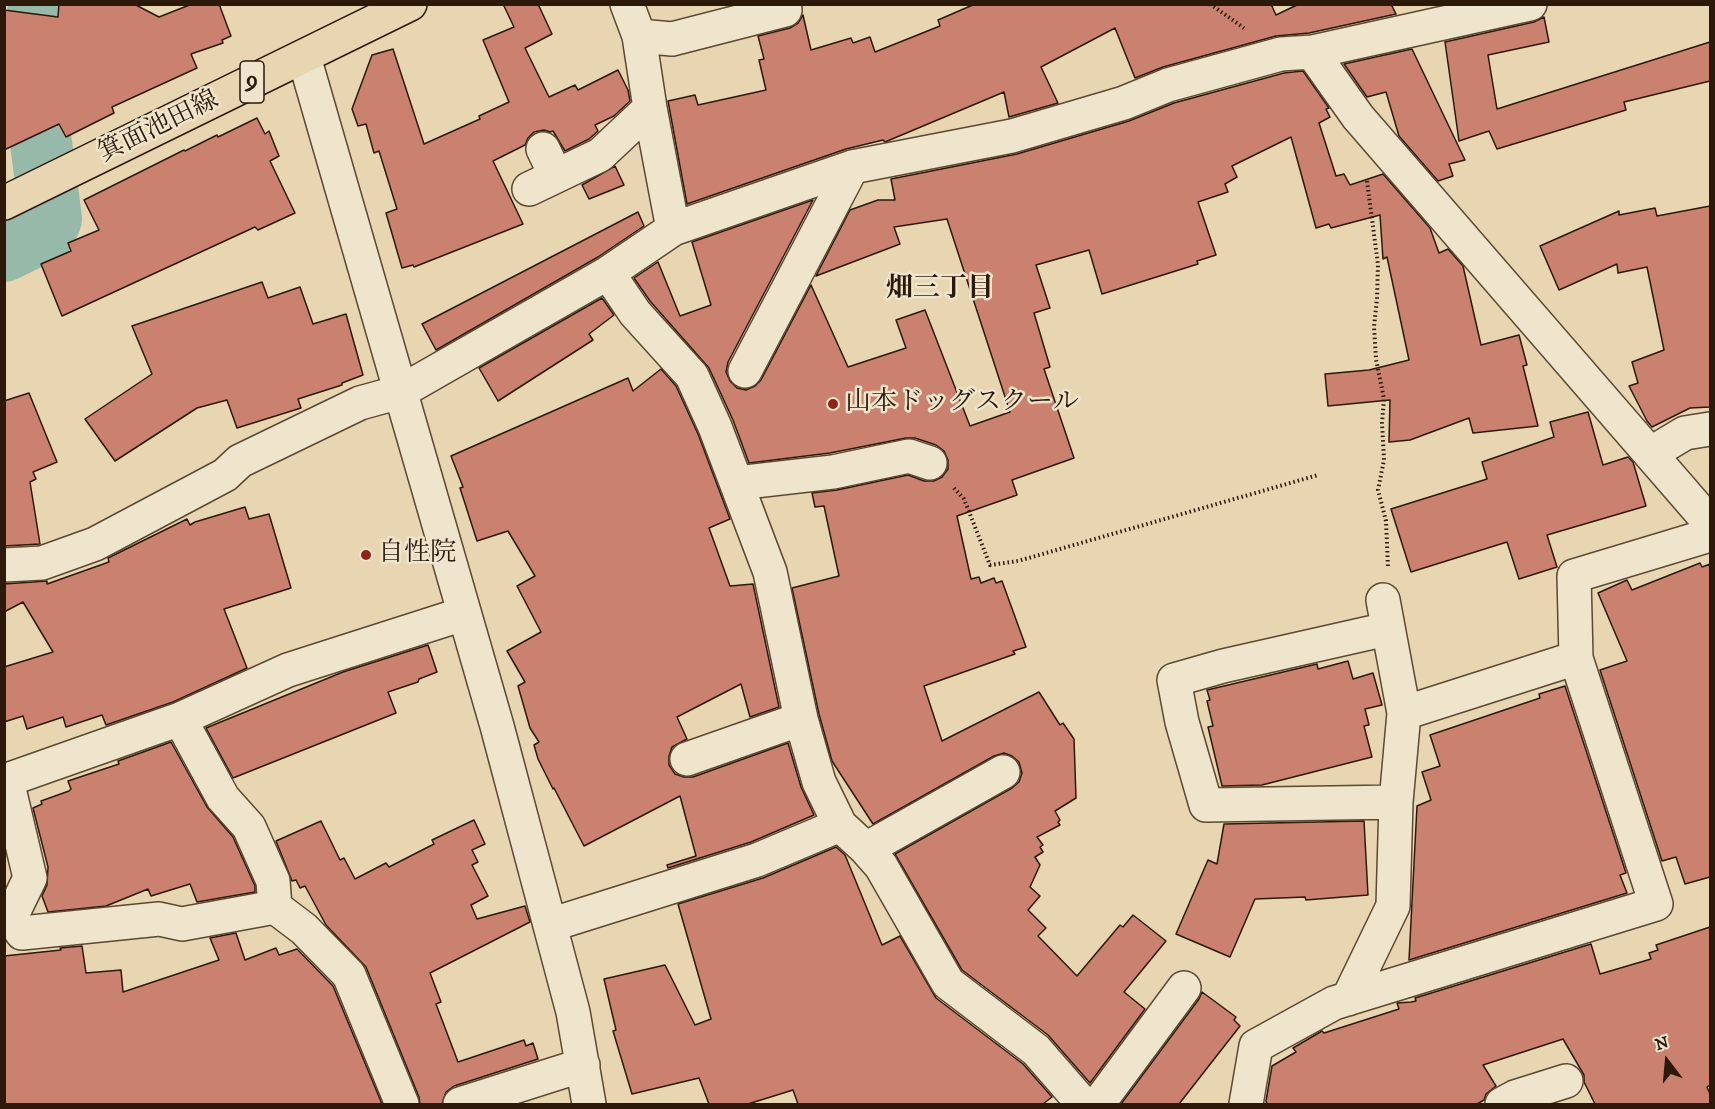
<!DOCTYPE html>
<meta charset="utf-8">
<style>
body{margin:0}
#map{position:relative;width:1715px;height:1109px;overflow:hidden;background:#e7d6b1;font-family:"IM FELL DW Pica",serif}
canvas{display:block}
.frame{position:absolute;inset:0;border:6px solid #2d1909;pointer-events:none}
.north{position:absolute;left:1637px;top:1031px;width:60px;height:60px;-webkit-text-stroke:4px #efe4cc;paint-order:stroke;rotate:344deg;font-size:16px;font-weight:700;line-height:24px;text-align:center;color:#2d1909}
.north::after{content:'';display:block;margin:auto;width:21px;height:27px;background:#2d1909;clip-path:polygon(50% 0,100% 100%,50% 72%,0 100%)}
</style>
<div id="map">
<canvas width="1715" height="1109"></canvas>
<div class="frame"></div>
<div class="north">N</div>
</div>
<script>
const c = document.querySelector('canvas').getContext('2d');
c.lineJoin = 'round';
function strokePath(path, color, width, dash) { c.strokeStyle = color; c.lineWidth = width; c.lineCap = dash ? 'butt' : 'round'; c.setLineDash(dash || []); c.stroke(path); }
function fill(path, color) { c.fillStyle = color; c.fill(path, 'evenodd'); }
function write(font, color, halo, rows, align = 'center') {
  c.font = font + ' "IM FELL DW Pica","Noto Serif JP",serif'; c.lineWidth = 5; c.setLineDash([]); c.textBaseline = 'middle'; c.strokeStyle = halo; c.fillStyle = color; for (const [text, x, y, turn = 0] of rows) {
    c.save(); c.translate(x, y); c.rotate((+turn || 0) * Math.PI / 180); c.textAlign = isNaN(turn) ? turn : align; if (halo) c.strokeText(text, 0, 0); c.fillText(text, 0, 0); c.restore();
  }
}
strokePath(new Path2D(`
 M4 251 45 231 51 219 32 75 39 4`), '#97b9aa', 62);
const building = new Path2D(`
 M59 4H134L159 17 192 4H219L231 36 222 40 223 43 191 54 197 68 112 107 114 113 66 137 59 124 4 150V10L58 17Z
 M503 4H538L552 34 525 48 549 97 575 85 578 90 618 70 628 90 630 101 614 116 595 125 598 131 589 139 565 151 553 131 550 132 544 130 534 132 528 138 525 145 493 161 523 224 414 267 413 265 402 268 386 213 397 209 379 151 374 153 366 124 358 126 352 109 372 55 393 49 424 144 480 119 479 116 509 102 483 40 514 27Z
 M975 4H1271L1276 15 1299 4H1391L1396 14 1309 33 1276 36 1163 67 1135 78 1115 28 1041 67 1058 103 1009 117 1004 92 885 142 883 140 846 149 687 204 668 101 695 95 698 105 766 90 759 60 764 59 758 36 790 28 798 23 803 15 811 50 851 38 853 43 870 37 875 52 940 26 938 20Z
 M1544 17 1549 42 1488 55 1497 109 1710 42V81L1624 102 1626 110 1497 149 1489 131 1459 141 1445 42 1534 22Z
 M1412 49 1465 160 1449 164 1453 176 1438 181 1399 136 1386 92 1367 97 1344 64Z
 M1303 71 1329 108 1326 109 1330 117 1319 123 1336 176 1344 174 1350 185 1383 174 1430 228 1439 253 1448 249 1463 266 1481 345 1519 335 1527 365 1523 366 1538 426 1473 433 1469 418 1410 440 1389 442 1390 400 1328 406 1325 374 1369 370 1409 360 1387 257 1383 259 1380 215 1331 228 1329 224 1316 228 1291 137 1232 166 1237 177 1225 184 1228 192 1198 202 1216 255 1197 261 1198 264 1102 294 1089 250 1036 265 1050 308 1034 313 1050 367 1044 369 1074 458 1012 480 1017 495 957 516 971 579 979 577 981 583 994 578 996 583 1002 581 1026 647 1013 651 1015 654 924 686 942 741 1039 692 1060 725 1063 723 1074 739 1076 798 1055 811 1060 820 1058 822 1060 825 1037 837 1043 845 1040 847 1043 852 1035 857 1040 865 1030 887 1040 896 1028 910 1046 928 1038 936 1077 976 1120 925 1123 927 1133 915 1166 941 1124 992 1145 1009 1090 1083 1048 1035 962 970 895 854 1012 788 1019 782 1022 773 1019 762 1012 756 1004 753 994 756 873 824 832 761 819 714 792 588 839 576 824 506 815 507 812 493 837 490 908 475 924 481H934L942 477 948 469V460L944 451 936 445 915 438H906L830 453 749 463 733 420 709 368 650 301 634 278 658 262 680 316 711 305 692 242 813 200 728 362 726 372 730 381 737 388 746 390 755 386 761 380 811 285 848 367 906 348 896 320 925 310 970 426 1010 412 947 219 894 227 900 244 816 276 850 210 878 200H895L891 179 1017 154 1129 121 1174 103 1284 73Z
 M257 118 265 134 269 131 279 156 270 161 295 213 258 230 255 227 62 316 41 264 71 251 68 243 99 230 84 200 184 150 185 151 217 135 218 137Z
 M615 166 624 185 589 199 582 185Z
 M1710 206V407L1690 408 1652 427 1647 421 1629 386 1638 383 1632 362 1664 350 1647 267 1618 273 1617 264 1559 290 1540 246 1619 211V215L1655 208 1657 216Z
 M638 212 644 226 598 257 436 350 422 324Z
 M262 282 268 298 300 287 313 324 346 314 363 375 342 383V385L298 399 301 408 237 428 227 400 197 408 115 461 85 419 152 374 132 326Z
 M602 298 614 315 589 334 593 340 498 401 479 368Z
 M661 369 676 386 698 434 730 519 709 528 730 586 753 584 779 707 750 717 741 684 677 717 687 739 672 747 669 756V765L675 774 684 777H693L788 743 801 787 814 815 751 842 668 868 667 865 696 856 680 796 584 846 554 788 553 789 538 759 534 745 539 742 530 728 518 686 525 682 507 651 541 632 517 586 535 576 508 531 477 541 460 488 463 487 451 456 628 378 633 391Z
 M29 393 57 462 33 472 36 479 30 482 40 544 4 546V401Z
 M1588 412 1603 465 1628 457 1633 462 1646 506 1547 535 1557 567 1519 579 1507 542 1411 572 1391 509 1487 479 1482 462 1554 437 1550 422Z
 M245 507 249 519 269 514 291 588 224 609 247 668 173 702 106 725 102 715 66 727 63 717 27 729 23 716 4 722V667L53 652 23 602 4 612V584L47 581V584L109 562 108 558 187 519 190 525 195 522Z
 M1700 563 1702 567 1710 564V877L1685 884 1676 857 1662 861 1600 670 1627 661 1598 593 1627 580 1632 590Z
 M428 645 437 672 419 679 418 682 388 692 396 713 233 778 206 728 343 672Z
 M1348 661 1353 679 1373 673 1382 705 1365 709 1369 725 1364 726 1372 757 1262 785 1222 786 1208 727 1213 726 1207 701 1210 700 1207 690 1317 664 1318 669Z
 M1565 686 1626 873 1620 875 1627 893 1409 960 1417 806 1431 800 1422 772 1440 766 1430 735 1540 698 1539 694Z
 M171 742 207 807 233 837 255 886V892L197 902 190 884 151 896 148 889 106 906 48 912 42 896 47 885 48 867 33 808 42 804 41 801 69 791 71 789 68 781 119 764 118 761Z
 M474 820 485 844 472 850 478 862 472 865 488 896 471 905 477 919 525 906 530 922 430 973 441 1002 436 1004 458 1062 524 1040 526 1046 533 1043 538 1059 454 1086 446 1092 442 1104H420L419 1097 366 967 326 925 305 886 300 888 296 880 292 881 276 841 321 821 340 860 344 858 355 879 386 863 389 867 434 844 432 840Z
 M1364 821 1368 895 1306 900 1305 897 1255 899 1230 957 1176 934 1208 860 1217 864 1224 824Z
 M836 847 845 855 882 945 900 936 936 998 1023 1064 1052 1097 1043 1104H798L793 1090 748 1104H709L699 1078 632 1094 613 1031 616 1030 604 979 665 965 695 1025 711 1019 678 904 763 878Z
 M1710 927V1085L1707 1087 1710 1094V1104H1595L1584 1082V1075L1563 1039 1483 1065 1496 1086 1486 1094 1484 1100 1477 1104H1267L1266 1101 1272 1066 1296 1052 1293 1048 1322 1031 1324 1033 1399 1009 1397 1003 1411 1002 1416 1001 1415 998 1591 944 1600 974 1651 959 1649 953 1658 950 1656 945Z
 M236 933 245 960 276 948 279 955 297 949 333 986 382 1104H4V956L61 950 60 948 82 946 86 973 121 970 123 992 219 960 210 938Z
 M1202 992 1236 1017 1234 1020 1240 1026 1179 1104H1121L1199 999Z`);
fill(building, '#cb816f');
strokePath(building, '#2d1909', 1.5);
const minor = new Path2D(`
 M627 4 639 36 650 108 673 229
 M639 36 672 39 785 10
 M1312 52 1358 117 1710 523
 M304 57 497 726 573 1012 589 1104
 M543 149 556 176
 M529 189 600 155 650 108
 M608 273 635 313 692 376 715 427 770 572 801 719 819 782 840 825 866 849 881 866 948 983 1036 1050 1083 1104
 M745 371 852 167
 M1650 454 1685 433 1710 429
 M737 483 833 472 909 456 930 463
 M4 565 42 563 95 544 225 475 240 461 360 403 400 392 608 273 673 229 852 167 1012 136 1124 103 1168 85 1281 54 1312 52 1530 4
 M1383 600 1404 713
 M1387 629 1223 666 1174 680 1182 722 1206 805 1396 802
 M180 719 223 798 249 827 273 881 275 907 182 924 159 919 22 933 11 917 30 878 7 780 180 719 288 670 463 614
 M687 759 801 719
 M866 849 1003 772
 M275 907 304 929 349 975 402 1104
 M550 925 757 860 840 825
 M1348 999 1393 906 1396 802 1404 713 1576 658
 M460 1104 583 1065
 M1098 1104 1184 988
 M1246 1104 1256 1046 1334 1003 1656 904 1576 658 1574 576 1710 535
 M1502 1104 1515 1097 1566 1081`);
const major = new Path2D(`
 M4 203 410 4`);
strokePath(minor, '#5c4833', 36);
strokePath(major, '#2d1909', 36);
strokePath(new Path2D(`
 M1210 4 1244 28
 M1367 181 1378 265 1377 299 1374 327 1376 359 1384 399 1382 423 1384 460 1378 490 1386 521 1388 567
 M954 488 964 499 990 565 1018 561 1318 475`), '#2d1909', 4, [1.5, 3]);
strokePath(minor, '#efe4cc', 33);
strokePath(major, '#e7d6b1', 33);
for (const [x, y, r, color] of [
 [833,404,6,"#8f2418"],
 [366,555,6,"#8f2418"]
]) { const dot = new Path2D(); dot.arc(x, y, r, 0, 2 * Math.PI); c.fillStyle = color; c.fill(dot); strokePath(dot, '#efe4cc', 2); }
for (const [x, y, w] of [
 [252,82,24]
]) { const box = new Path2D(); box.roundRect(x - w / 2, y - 21, w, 42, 4.5); c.fillStyle = '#efe4cc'; c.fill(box); strokePath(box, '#2d1909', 1.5); }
write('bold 24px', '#2d1909', null, [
 ["9",252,82]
]);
write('26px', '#2d1909', '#efe4cc', [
 ["箕面池田線",159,128,-26]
]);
write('26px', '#2d1909', '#efe4cc', [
 ["山本ドッグスクール",845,404],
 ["自性院",378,555]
], 'left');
write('bold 27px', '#2d1909', '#efe4cc', [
 ["畑三丁目",940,290]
]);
</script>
